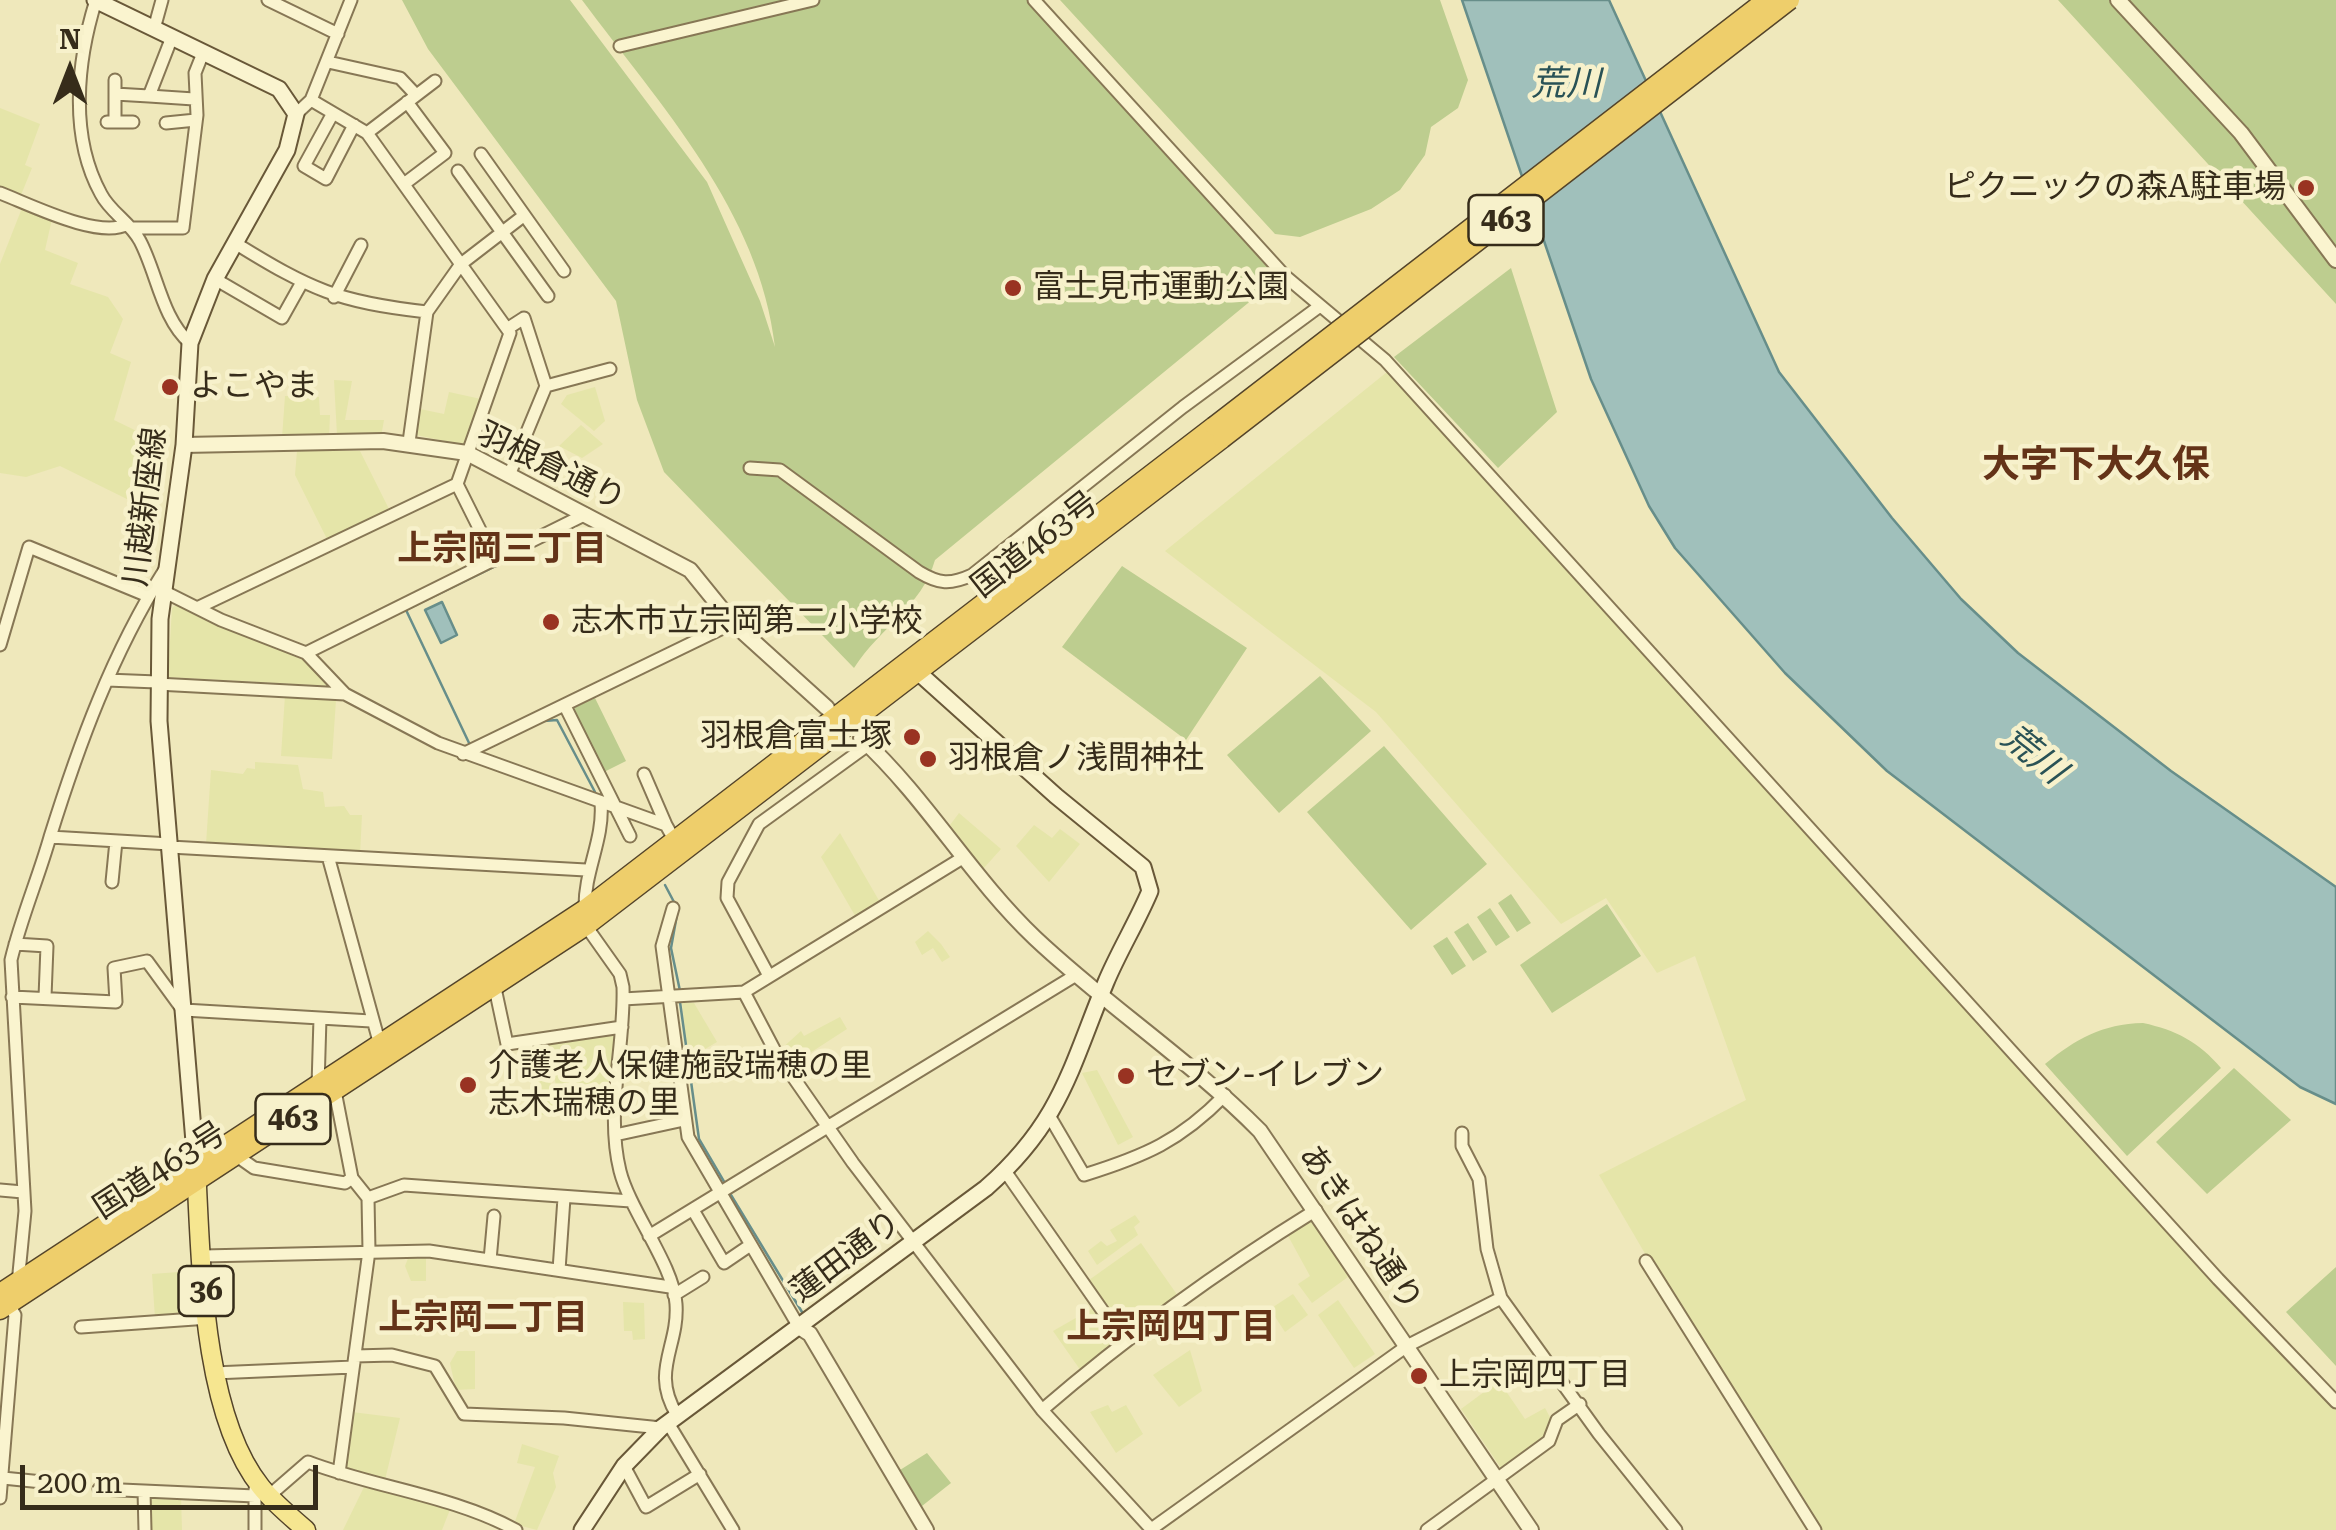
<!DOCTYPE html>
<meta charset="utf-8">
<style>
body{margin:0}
#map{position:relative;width:2336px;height:1530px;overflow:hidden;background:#efe8bb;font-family:"Roboto Serif",serif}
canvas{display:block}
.north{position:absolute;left:20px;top:20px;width:100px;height:100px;-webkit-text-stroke:8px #f7f1cb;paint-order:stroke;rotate:0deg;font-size:28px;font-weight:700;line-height:40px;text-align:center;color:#362c1a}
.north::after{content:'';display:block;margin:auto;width:35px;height:45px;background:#362c1a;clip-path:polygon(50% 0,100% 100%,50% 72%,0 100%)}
.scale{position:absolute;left:20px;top:1465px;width:298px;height:45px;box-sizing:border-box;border:5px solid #362c1a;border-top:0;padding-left:12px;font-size:30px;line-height:35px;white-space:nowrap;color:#362c1a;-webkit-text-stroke:8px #f7f1cb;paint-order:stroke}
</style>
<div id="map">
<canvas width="2336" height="1530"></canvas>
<div class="north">N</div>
<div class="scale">200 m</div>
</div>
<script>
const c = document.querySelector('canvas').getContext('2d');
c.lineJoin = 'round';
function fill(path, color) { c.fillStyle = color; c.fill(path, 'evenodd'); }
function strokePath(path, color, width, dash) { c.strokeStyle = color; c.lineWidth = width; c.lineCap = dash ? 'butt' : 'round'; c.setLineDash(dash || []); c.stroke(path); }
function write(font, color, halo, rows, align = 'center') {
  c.font = font + ' "Roboto Serif","Noto Sans JP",serif'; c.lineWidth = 9; c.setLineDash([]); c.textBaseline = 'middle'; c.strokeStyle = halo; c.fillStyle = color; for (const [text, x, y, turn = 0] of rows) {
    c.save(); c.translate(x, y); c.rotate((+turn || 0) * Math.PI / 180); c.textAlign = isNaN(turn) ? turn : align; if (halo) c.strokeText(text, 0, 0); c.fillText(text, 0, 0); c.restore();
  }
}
fill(new Path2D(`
 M0 108 40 124 25 165 32 168 21 195 0 186Z
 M22 208 52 219 45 250 78 263 70 284 108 297 123 319 110 353 131 362 114 420 151 438 137 504 60 466 26 477 0 473V264Z
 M1387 372 1698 704 2336 1410V1530H1807L1599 1175 1746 1100 1695 956 1657 973 1606 898 1561 924 1376 712 1165 551Z
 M334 380 352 381 345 420H384L381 437 337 435Z
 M595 387 605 421 594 431 561 404 567 395Z
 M449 392 481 399 464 445 416 435 420 409 444 414Z
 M285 396 319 397 320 415H330L329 438H282Z
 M581 425 603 444 582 458 559 446Z
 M297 451H360L390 511 328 541 295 475Z
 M176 605 311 663 330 686 168 677 172 608Z
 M285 695 336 700 332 759 281 756Z
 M255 762 298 765 303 789 323 792 325 807 344 806 350 815H362L360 855 206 844 211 770 243 774 247 768 255 769Z
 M959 813 1001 849 983 869 950 825Z
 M1034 825 1052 838 1060 829 1080 844 1049 882 1016 846Z
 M840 833 881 904 857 919 821 857Z
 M928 931 941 944 950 957 942 962 933 948 922 955 915 942Z
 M682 1003H694L717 1042 688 1059Z
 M840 1017 847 1029 799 1060 793 1055 786 1058 780 1050 801 1031 804 1036Z
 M609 1032 617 1037 610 1106 561 1113 548 1042Z
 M543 1042 556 1113 540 1115 528 1045Z
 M1097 1070 1133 1137 1118 1145 1082 1073Z
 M1135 1215 1140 1222 1134 1227 1138 1235 1097 1265 1088 1251 1101 1241 1107 1246 1117 1241 1110 1230Z
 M1311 1218 1348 1277 1312 1303 1298 1284 1310 1276 1287 1234Z
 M1141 1243 1178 1296 1125 1333 1089 1280Z
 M409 1256 426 1257V1281H411L405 1266Z
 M192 1271 198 1315 155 1318 152 1274Z
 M1293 1294 1308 1315 1285 1332 1270 1309Z
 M1338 1300 1375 1354 1354 1368 1318 1315Z
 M623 1302 644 1303 645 1339 633 1340 632 1331H624Z
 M1095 1307 1118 1340 1081 1371 1053 1331Z
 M1190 1350 1202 1391 1179 1407 1153 1375Z
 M457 1351H475V1389L456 1390 450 1363Z
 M1499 1381 1525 1419 1545 1408 1553 1423 1547 1440 1503 1471 1461 1409Z
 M1108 1405 1112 1412 1126 1405 1143 1434 1116 1453 1090 1412Z
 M352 1412 400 1418 384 1484 344 1471Z
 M522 1444 559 1456 553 1473 556 1487 537 1530 514 1524 535 1467 517 1463Z
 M364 1487 429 1500 451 1507 442 1530H343Z
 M155 1496H181L182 1530H151L150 1501Z`), '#e5e5a9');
fill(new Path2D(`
 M402 0H570L707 182 760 301 775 347C760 212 660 105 582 0H1029L1281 276 935 560C921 608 881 626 854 668L664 472 637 400 616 301 428 49Z
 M1060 0H1440L1468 80 1458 108 1431 127 1425 155 1400 190 1371 209 1300 237 1275 234Z
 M2058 0H2336V304Z
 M1511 268 1557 412 1498 468 1394 357Z
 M1122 566 1247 648 1186 740 1062 647Z
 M1320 676 1371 731 1279 813 1227 755Z
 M595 698 626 761 604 772 574 708Z
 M1384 746 1487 864 1411 930 1307 812Z
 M1511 894 1531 923 1517 932 1498 903Z
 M1607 904 1641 956 1552 1013 1520 965Z
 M1490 908 1510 937 1496 946 1477 917Z
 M1468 923 1487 952 1473 961 1454 932Z
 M1447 937 1466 966 1452 975 1433 946Z
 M2143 1023C2176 1030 2199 1042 2221 1068L2127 1156 2045 1064C2076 1039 2102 1024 2143 1023Z
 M2234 1068 2291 1120 2207 1194 2156 1142Z
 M2336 1267V1366L2286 1312Z
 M927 1453 951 1483 922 1506 900 1470Z`), '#bdcd8f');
const water = new Path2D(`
 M1462 0H1609L1779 372 1892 518 1961 599 2018 653 2171 771 2336 887V1104L2300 1087 1887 771 1785 673 1675 548 1649 506 1591 379Z
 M442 602 457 635 441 643 425 610Z`);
fill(water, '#a0c0bb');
strokePath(water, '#678e8a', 2.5);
strokePath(new Path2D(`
 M544 721 557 720 595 792
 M470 745 406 610 502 563
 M665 885 674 902
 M678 909 671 948 680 991
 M680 1002 699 1139 726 1185
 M731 1195 802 1312`), '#678e8a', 2.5);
const minor = new Path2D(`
 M96 0C77 61 69 136 101 194 110 212 131 223 140 241 157 273 162 319 190 343
 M268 0 338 34
 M1034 0 1285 276 1385 360 2218 1279 2336 1402
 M154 29 162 0
 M172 37 149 96 194 99
 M620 46 813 0
 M328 62 400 78 416 95
 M115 94 149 96
 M333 113 304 166 326 179 354 125
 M296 114 311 100 351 0
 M107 122H115V80
 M115 122H133
 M166 123 196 120
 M367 133 435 81
 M481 154 564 271
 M458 171 548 296
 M404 184 445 153 407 102
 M0 193C29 204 100 240 127 224
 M131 228H183L197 115 195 73 203 53
 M235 243C311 290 338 302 427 312
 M215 279 282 318 301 284
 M334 297 361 245
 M546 386 610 369
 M409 442 427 312 461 264 522 217
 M750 468 780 470 919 572C939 584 950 585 972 575L1183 407 1320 306
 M510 473 546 386 524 318 510 327
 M457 484 495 560
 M163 591 221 620 306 653 345 694 438 743 666 825 675 841
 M197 608 457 484 510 333 367 133 311 100
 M0 645 29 547 148 596
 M306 653 586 514
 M107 680 157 682
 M157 684 345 694
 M565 706 630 836
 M463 754 733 623
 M644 774 666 825
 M50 837 170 844
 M170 847 586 870
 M328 856 380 1045
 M112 882 116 841
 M673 908 662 946 688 1137 799 1327
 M585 909C584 871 604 840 601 803
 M586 926 620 974 623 987C625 1048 605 1110 620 1171 630 1211 674 1266 676 1304 679 1347 650 1371 677 1415
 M15 944 47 946 45 997
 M769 976 727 898 728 882 759 824 868 745
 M495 988 507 1044 622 1027
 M744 992 775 1051 853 1163 1042 1410 1152 1530
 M12 997 116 1002 114 968 147 961 182 1009
 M623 999 744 992 964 857
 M184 1010 371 1021
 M318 1086 320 1018
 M335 1091 352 1178 368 1198 369 1251 339 1473
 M1050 1117 1084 1175C1145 1156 1180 1141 1225 1095
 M1462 1133V1146L1479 1179 1487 1249 1501 1298 1599 1434 1676 1530
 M615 1135 684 1120
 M237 1156 254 1168 345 1183 352 1178
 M1005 1171 1123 1340
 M0 1190 23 1192
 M368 1198 404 1185 631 1201
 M693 1210 724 1263 749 1246
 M649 1236 1076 975
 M203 1256 429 1251 670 1287
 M490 1260 494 1216
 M1646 1261 1815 1530
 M559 1270 564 1198
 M23 1278 19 1273 25 1211 11 960C21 918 38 879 50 837 79 744 112 654 164 571
 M674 1295 703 1277
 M81 1327 209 1318
 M355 1356 392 1355 435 1366 464 1414 564 1418 661 1428
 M214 1373 353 1367
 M1042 1410C1129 1335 1219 1270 1316 1210
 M668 1423 733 1530
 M624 1466 646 1507 700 1474
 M3 1478 81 1486
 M99 1489 144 1491 145 1530
 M144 1491 255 1496 263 1490
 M270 1495 308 1462C376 1488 451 1495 516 1530
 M0 1498 15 1315 9 1305
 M255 1530V1489
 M1150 1530 1407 1346 1501 1298
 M1427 1530 1549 1441 1557 1420 1580 1404`);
const tertiary = new Path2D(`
 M2118 0 2241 133 2336 260
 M184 445 383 441 467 453 690 570 733 623 827 708
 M861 738C927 799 970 876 1035 938 1107 1006 1190 1060 1260 1131L1531 1530
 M799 1327 810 1334 926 1530`);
const secondary = new Path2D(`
 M95 0 279 89 296 114 287 150 215 279 190 343 184 445 160 619 159 721 196 1166
 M582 1530 624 1466 661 1428 986 1188C1061 1122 1070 1069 1106 982 1119 951 1137 922 1150 891L1143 867 1056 796 910 665`);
const primary = new Path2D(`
 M196 1167C201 1259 202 1414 261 1487 274 1503 291 1517 306 1530`);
const trunk = new Path2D(`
 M0 1293 585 909 1214 426
 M0 1310 586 926 1222 439`);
strokePath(minor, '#877755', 15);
strokePath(tertiary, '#877755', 18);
strokePath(secondary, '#695838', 19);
strokePath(primary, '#54442a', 21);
strokePath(trunk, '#54442a', 21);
strokePath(minor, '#faf4cf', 11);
strokePath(tertiary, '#faf4cf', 14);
strokePath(secondary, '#faf4cf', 15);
strokePath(primary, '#f6e690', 18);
strokePath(trunk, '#eece6b', 18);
const trunkBridge = new Path2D(`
 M1214 426 1766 0
 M1222 439 1790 0`);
strokePath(trunkBridge, '#54442a', 21, []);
strokePath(trunkBridge, '#eece6b', 18);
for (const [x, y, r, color] of [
 [2306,188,10,"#932"],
 [1013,288,10,"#932"],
 [170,387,10,"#932"],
 [551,622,10,"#932"],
 [912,737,10,"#932"],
 [928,759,10,"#932"],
 [1126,1076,10,"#932"],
 [468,1085,10,"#932"],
 [1419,1376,10,"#932"]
]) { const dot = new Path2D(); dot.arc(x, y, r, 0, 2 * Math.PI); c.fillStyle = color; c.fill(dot); strokePath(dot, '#f7f1cb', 4); }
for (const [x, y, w] of [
 [1506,220,75],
 [293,1119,75],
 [206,1291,55]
]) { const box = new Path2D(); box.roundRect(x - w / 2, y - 25, w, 50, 8); c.fillStyle = '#f7f1cb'; c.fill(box); strokePath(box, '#362c1a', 2.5); }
write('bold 30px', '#362c1a', null, [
 ["463",1506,220],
 ["463",293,1119],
 ["36",206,1291]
]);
write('32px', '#362c1a', '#f7f1cb', [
 ["ピクニックの森A駐車場",2286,188,"right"],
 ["富士見市運動公園",1033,288],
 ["よこやま",190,387],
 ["志木市立宗岡第二小学校",571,622],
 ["羽根倉富士塚",892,737,"right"],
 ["羽根倉ノ浅間神社",948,759],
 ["介護老人保健施設瑞穂の里",488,1067],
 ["志木瑞穂の里",488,1104],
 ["セブン-イレブン",1146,1076],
 ["上宗岡四丁目",1439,1376]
], 'left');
write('32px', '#362c1a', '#f7f1cb', [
 ["羽根倉通り",551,467,26],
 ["川越新座線",146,507,-83],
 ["国道463号",1035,545,-38],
 ["国道463号",160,1171,-33],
 ["あきはね通り",1360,1228,56],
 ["蓮田通り",846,1257,-37]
]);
write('italic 35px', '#295256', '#f7f1cb', [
 ["荒川",1566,85],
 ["荒川",2033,755,39]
]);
write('bold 35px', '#643318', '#f7f1cb', [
 ["上宗岡三丁目",502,550],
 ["上宗岡二丁目",483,1319],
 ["上宗岡四丁目",1171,1328]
]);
write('bold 38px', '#643318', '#f7f1cb', [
 ["大字下大久保",2096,466]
]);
</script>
